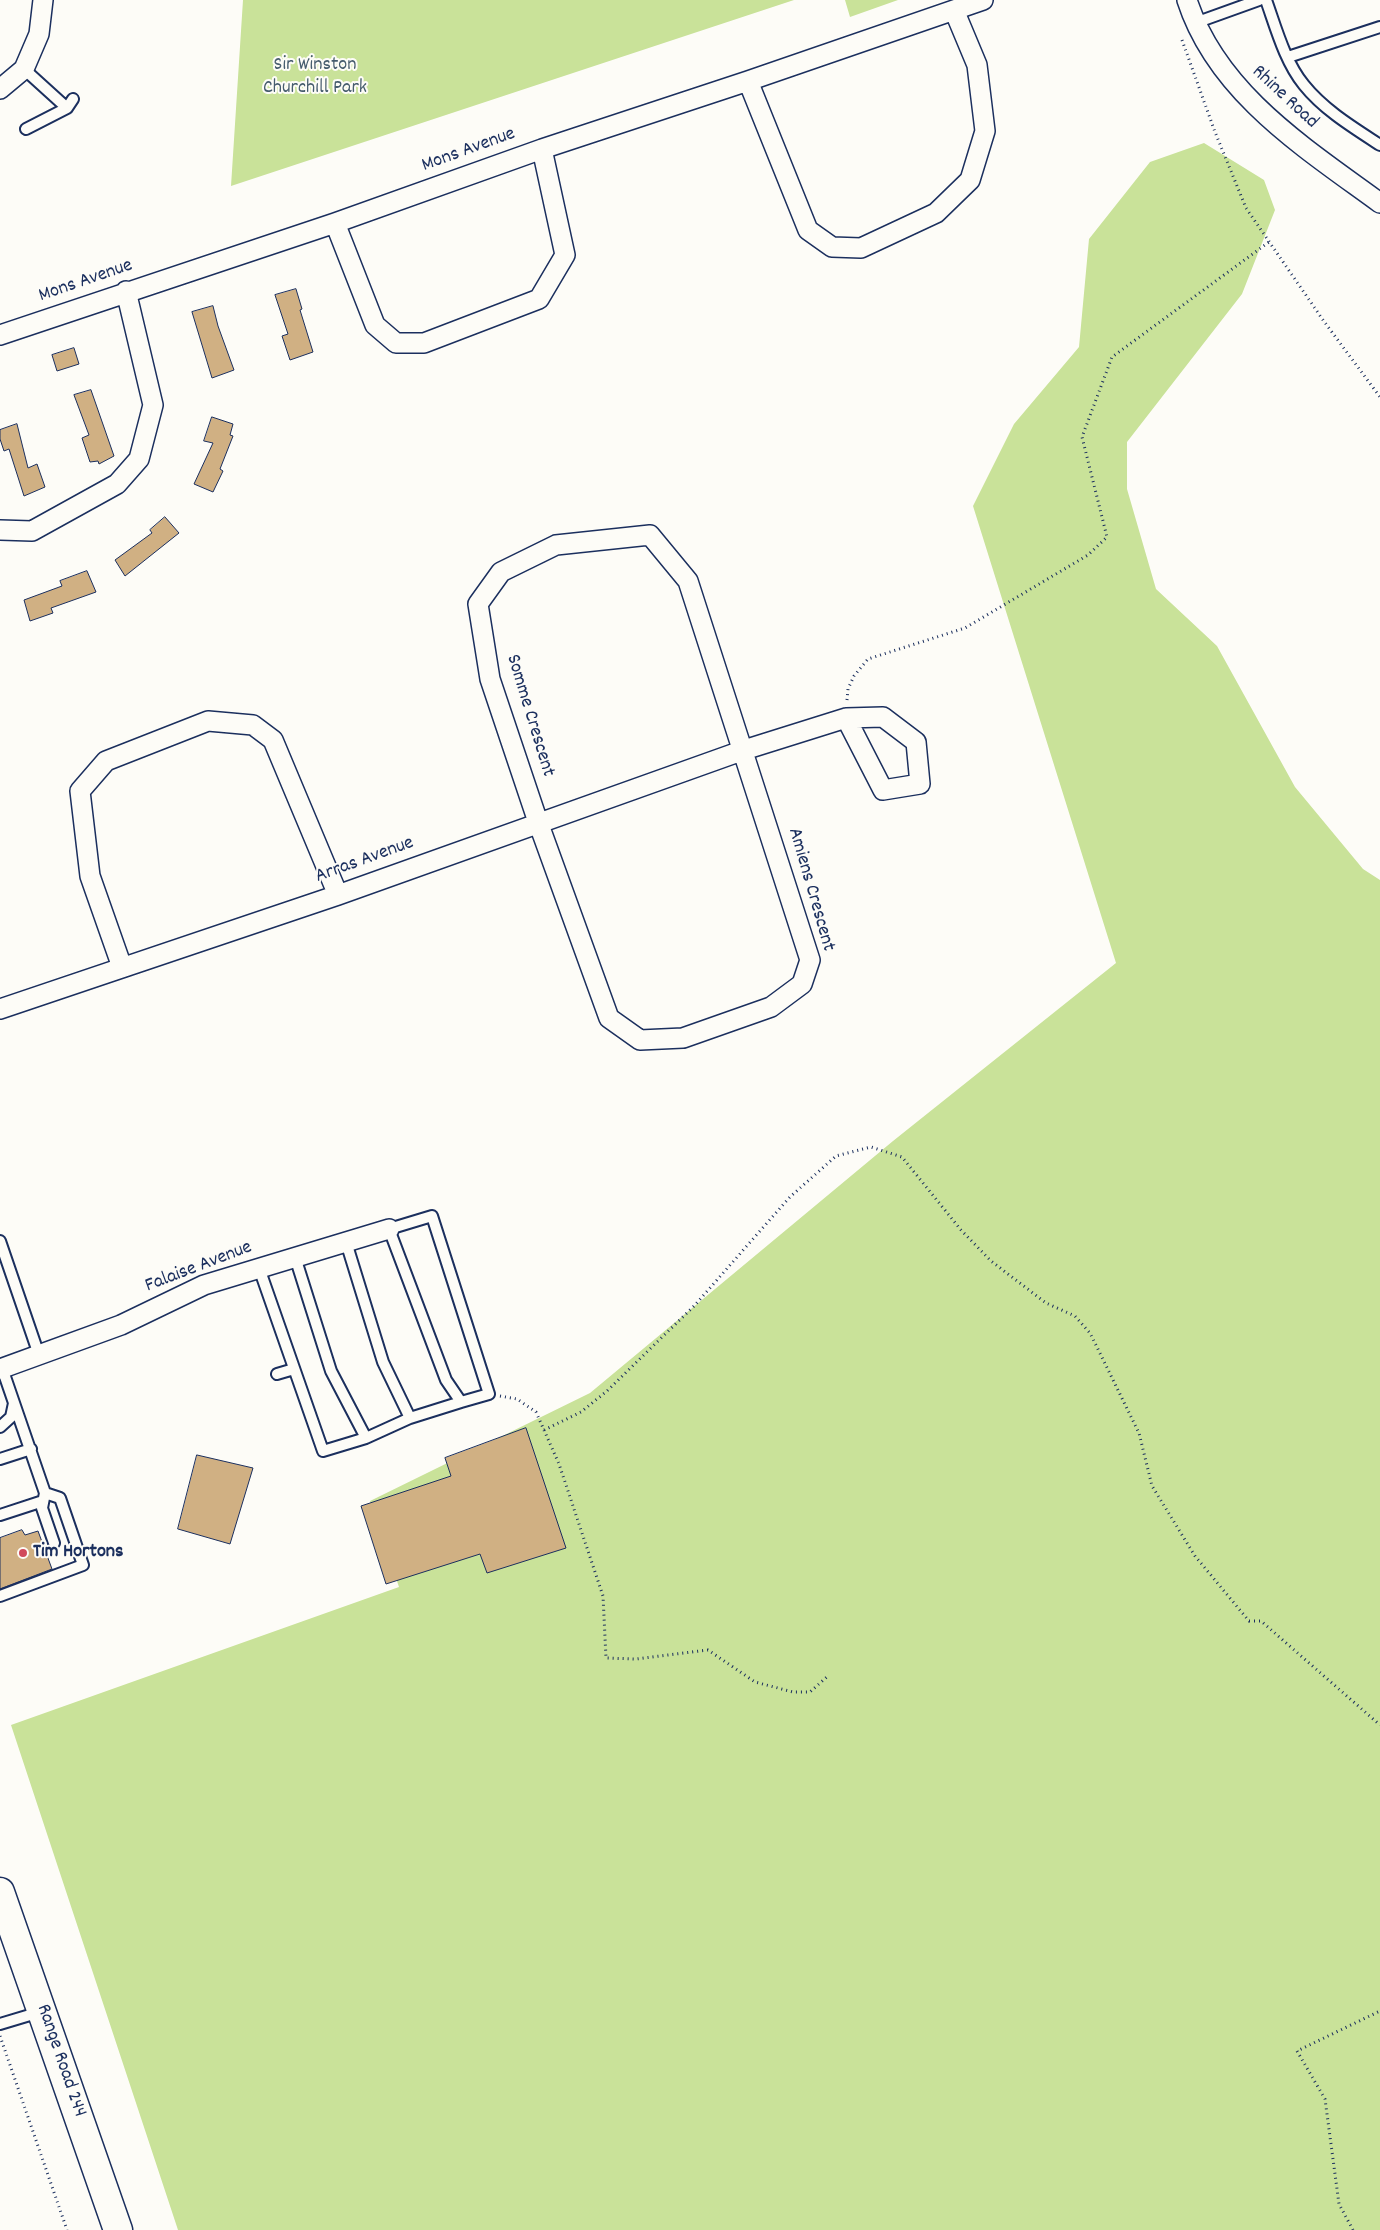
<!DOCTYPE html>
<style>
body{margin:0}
canvas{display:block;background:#fdfcf7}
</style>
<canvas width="1380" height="2230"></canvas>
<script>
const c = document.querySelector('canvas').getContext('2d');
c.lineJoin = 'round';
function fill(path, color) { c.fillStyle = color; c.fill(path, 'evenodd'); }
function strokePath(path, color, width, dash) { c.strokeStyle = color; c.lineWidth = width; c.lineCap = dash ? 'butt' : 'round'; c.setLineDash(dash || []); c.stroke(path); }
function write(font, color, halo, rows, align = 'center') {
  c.font = font + ' Dekko,sans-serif'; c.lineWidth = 4; c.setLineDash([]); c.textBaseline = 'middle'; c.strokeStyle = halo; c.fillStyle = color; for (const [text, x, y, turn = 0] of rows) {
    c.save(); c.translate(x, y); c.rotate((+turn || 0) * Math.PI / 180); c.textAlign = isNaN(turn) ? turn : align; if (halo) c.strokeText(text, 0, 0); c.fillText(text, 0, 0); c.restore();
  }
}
fill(new Path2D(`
 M243 0H794L231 186Z
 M845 0H898L850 17Z
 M1204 143 1264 180 1275 210 1242 294 1127 442V489L1156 589 1217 646 1295 787 1363 869 1380 880V2230H178L11 1725 399 1587 370 1501 590 1393 893 1141 1116 963 973 506 1014 424 1079 347 1089 239 1150 162Z`), '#c9e299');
const building = new Path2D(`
 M296 289 302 309 300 310 313 352 290 360 282 336 288 334 275 295Z
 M213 306 218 326 234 370 212 378 192 312Z
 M74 348 79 364 57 371 52 355Z
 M91 390 114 456 99 464 98 461 90 462 82 438 89 435 74 395Z
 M212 417 233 424 230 435 233 436 220 469 223 471 213 492 194 484 213 443 204 441Z
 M17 424 28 468 37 464 45 487 24 496 9 449 4 451 0 439V430Z
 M165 517 179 533 125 576 115 560 152 533 150 530Z
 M87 571 96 592 51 608 53 613 30 621 24 600 62 586 60 581Z
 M526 1428 566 1548 487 1573 480 1554 386 1584 361 1506 451 1476 445 1458Z
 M197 1455 253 1468 230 1544 178 1529Z
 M22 1530 25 1535 38 1531 52 1569 0 1589V1538Z`);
fill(building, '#d0b083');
strokePath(building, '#1b2f5e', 1);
const lane = new Path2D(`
 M1266 0C1276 28 1285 62 1304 85 1324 110 1354 128 1380 145
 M1195 23 1259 0
 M1288 57 1380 27
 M24 69 67 108 73 99
 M26 129 67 108
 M0 1241 39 1355
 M346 1242 383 1362 410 1418 461 1402 446 1380 389 1229 432 1216 489 1394 461 1402
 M259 1268 323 1451 366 1438 331 1371 295 1257
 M2 1368 45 1493 42 1508 54 1543
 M277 1374 294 1369
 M0 1427 11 1417 14 1403
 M366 1438 410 1418
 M0 1459 31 1449
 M0 1515 43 1501
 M0 1596 83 1565 60 1498 45 1493
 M0 2024 40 2012`);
const street = new Path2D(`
 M1187 0C1217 93 1305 148 1380 203
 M748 81 808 230 832 247 861 248 936 213 970 180 985 131 977 65 954 10
 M0 89 24 69 39 34 43 0
 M335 223 375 325 396 343H424L539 299 565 255 542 149
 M0 335 335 223 542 149 748 81 983 0
 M0 530 32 531 117 484 139 459 153 405 126 291
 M650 535 688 581 810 960 802 984 771 1007 683 1038 640 1040 609 1018 538 822 490 679 478 604 501 572 556 545Z
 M122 967 90 876 80 791 106 761 208 721 253 725 273 740 338 895
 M0 1009 338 895 744 750 846 718 883 717 916 742 920 784 883 790 846 718
 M0 1369 121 1325 204 1285 389 1229`);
const secondary = new Path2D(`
 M0 1892 118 2230`);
strokePath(lane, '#1b2f5e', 14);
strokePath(street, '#1b2f5e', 22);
strokePath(secondary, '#1b2f5e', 31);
strokePath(new Path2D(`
 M1182 40 1215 132 1246 208 1323 320 1380 397
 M847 700 848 689 854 676 868 659 965 628 1088 555 1107 537 1082 437 1112 357 1269 242
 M500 1396 517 1399 536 1412 559 1464 603 1596 606 1658 636 1659 708 1650 755 1682 793 1692H810L829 1675
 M544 1430 581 1412 607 1391 694 1306 790 1197 836 1156 871 1147 902 1157 961 1230 991 1261 1046 1303 1075 1316 1090 1333 1139 1433 1152 1486 1195 1556 1249 1621H1261L1380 1725
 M0 2036 67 2230
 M1353 2230 1339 2204 1325 2099 1297 2051 1380 2011`), '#1b2f5e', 3, [1, 4]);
strokePath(lane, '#fdfcf7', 10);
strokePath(street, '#fdfcf7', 19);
strokePath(secondary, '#fdfcf7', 28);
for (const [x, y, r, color] of [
 [23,1553,5,"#d1495b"]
]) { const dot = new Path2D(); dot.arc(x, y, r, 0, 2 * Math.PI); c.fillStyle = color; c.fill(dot); strokePath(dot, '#fdfcf7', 2); }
write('20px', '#465c6d', '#fdfcf7', [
 ["Sir Winston",315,66],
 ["Churchill Park",315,89]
]);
write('20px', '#1b2f5e', '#fdfcf7', [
 ["Rhine Road",1284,98,43],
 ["Mons Avenue",469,151,-20],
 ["Mons Avenue",86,282,-19],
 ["Somme Crescent",529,716,73],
 ["Arras Avenue",365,861,-20],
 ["Amiens Crescent",810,890,74],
 ["Falaise Avenue",199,1268,-21],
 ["Range Road 244",60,2061,71]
]);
write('bold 20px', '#1b2f5e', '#fdfcf7', [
 ["Tim Hortons",33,1553]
], 'left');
</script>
